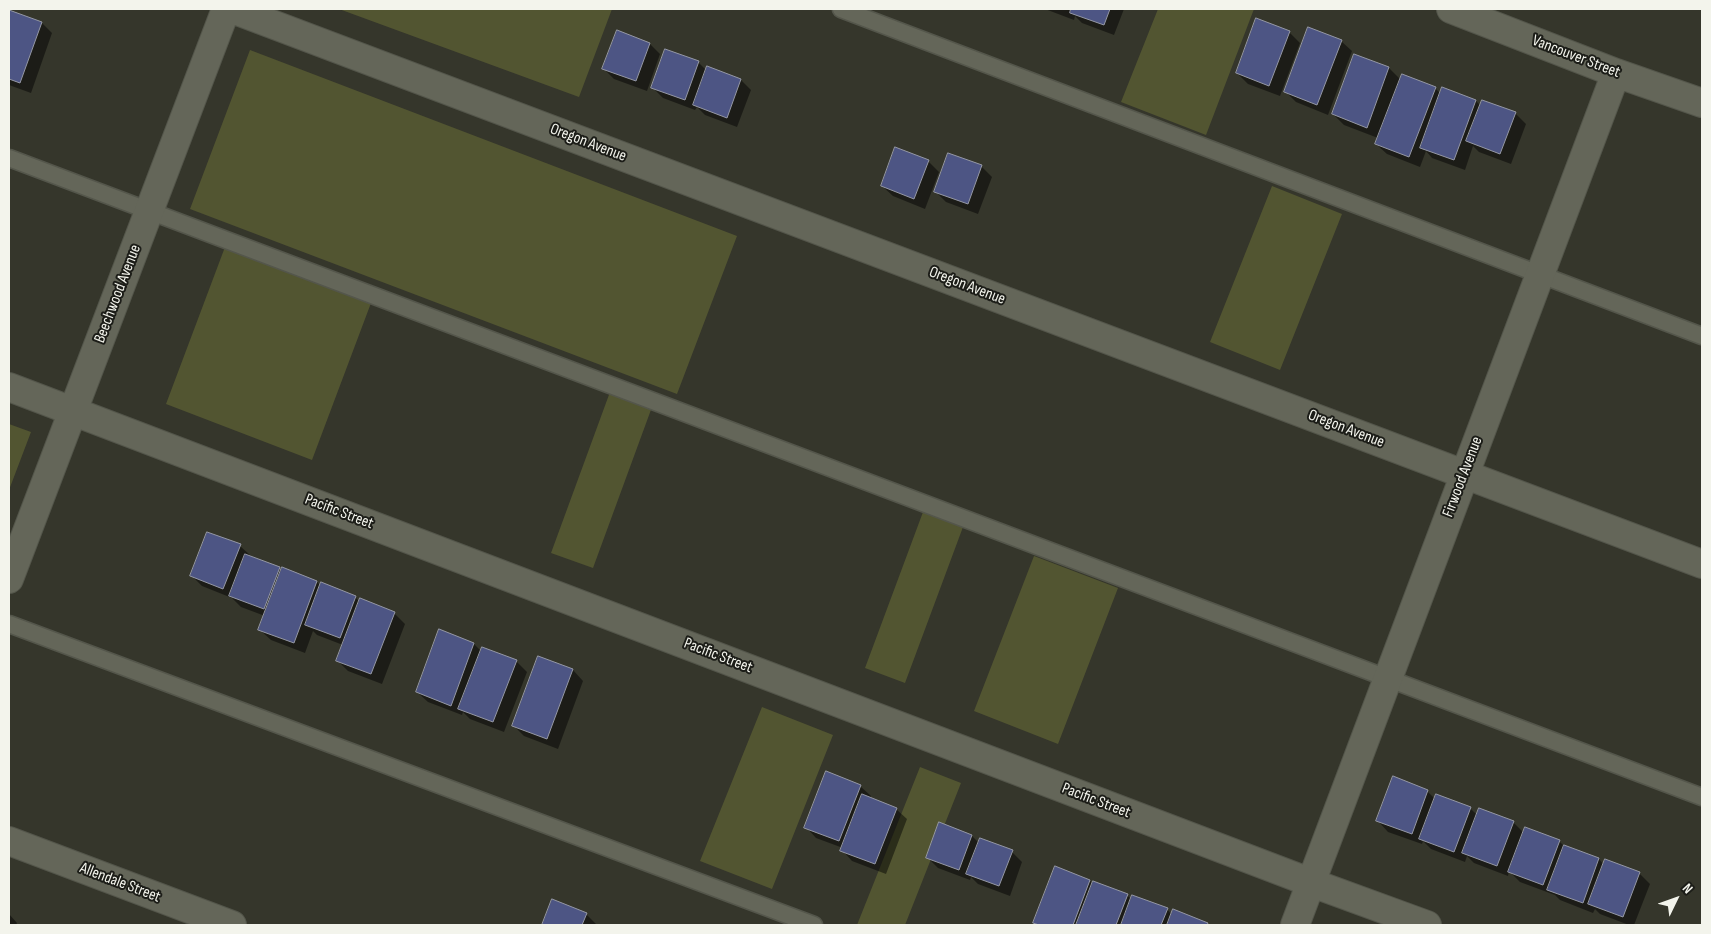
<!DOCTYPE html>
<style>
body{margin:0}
#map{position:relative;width:1711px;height:934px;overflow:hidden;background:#35362b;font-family:"Sofia Sans Condensed",sans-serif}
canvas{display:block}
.frame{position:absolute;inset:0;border:10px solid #f3f4ec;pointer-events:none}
.north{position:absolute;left:1651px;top:874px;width:50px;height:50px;-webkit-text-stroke:4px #1c1d18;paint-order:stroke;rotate:48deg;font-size:14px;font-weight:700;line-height:20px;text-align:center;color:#f3f4ec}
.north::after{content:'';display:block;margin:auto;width:18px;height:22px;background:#f3f4ec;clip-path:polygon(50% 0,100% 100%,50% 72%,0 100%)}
</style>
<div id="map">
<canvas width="1711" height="934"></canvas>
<div class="frame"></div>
<div class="north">N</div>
</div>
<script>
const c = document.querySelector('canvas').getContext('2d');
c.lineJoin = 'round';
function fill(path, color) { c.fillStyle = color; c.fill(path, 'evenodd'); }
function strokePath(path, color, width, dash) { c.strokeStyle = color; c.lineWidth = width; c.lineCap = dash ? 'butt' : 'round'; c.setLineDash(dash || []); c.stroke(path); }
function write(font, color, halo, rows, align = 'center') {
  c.font = font + ' "Sofia Sans Condensed",sans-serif'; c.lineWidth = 4; c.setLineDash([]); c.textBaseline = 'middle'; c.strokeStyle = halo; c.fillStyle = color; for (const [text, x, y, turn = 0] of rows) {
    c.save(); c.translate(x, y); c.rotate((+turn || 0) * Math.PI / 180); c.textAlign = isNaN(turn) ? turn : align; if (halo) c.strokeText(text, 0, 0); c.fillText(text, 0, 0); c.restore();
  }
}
fill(new Path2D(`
 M339 9H612L579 97Z
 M1158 9H1254L1206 135 1121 102Z
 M250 50 737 236 677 394 190 209Z
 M1272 186 1342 214 1280 370 1210 342Z
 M225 247 371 303 312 460 166 404Z
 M610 392 652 407 593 568 551 553Z
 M9 424 31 432 9 490Z
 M923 512 963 527 905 683 865 668Z
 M1034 556 1118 588 1058 744 974 711Z
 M762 707 833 735 772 889 700 861Z
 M920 767 961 783 905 925H857Z`), '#525531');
fill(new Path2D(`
 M1045 9H1124L1114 35 1082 23 1075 16 1074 20Z
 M9 11 42 23 52 33 31 93 9 85Z
 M1289 32 1300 43 1280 96 1248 84 1237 73Z
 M1341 41 1352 51 1328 115 1296 102 1285 91Z
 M650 44 660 54 647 91 614 79 603 68Z
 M1355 55 1389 68 1401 80 1435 88 1441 94 1476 101 1481 106 1515 113 1526 124 1511 164 1479 152 1473 146 1465 170 1432 158 1426 151 1420 167 1387 154 1376 144 1378 138 1344 125 1333 114Z
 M698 62 707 71 741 80 751 90 737 127 705 115 697 107 695 110 663 98 652 87Z
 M928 161 939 172 925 209 893 196 882 186Z
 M981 166 992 177 978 214 946 202 935 191Z
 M240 546 251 556 279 568 282 571 283 569 317 582 321 586 355 597 360 602 394 613 405 624 382 684 348 671 337 660 343 645 317 635 313 631 305 653 271 640 260 630 265 616 241 607 232 598 202 586 192 576Z
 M440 631 474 644 481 651 516 661 527 672 504 732 470 719 463 712 462 715 428 702 417 692Z
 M538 658 573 670 583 681 558 749 524 736 513 725Z
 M860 786 871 796 870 798 896 809 907 819 886 874 852 861 842 850 843 848 816 838 806 827Z
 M1427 791 1435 799 1470 808 1477 815 1513 822 1524 833 1559 841 1564 846 1599 859 1604 865 1639 873 1650 884 1634 925H1629L1600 914 1595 909 1593 913 1560 900 1555 895 1520 882 1509 871 1508 876 1474 863 1467 856 1465 862 1431 849 1423 841 1422 844 1388 832 1378 821Z
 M972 836 979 843 1012 852 1022 862 1010 896 978 884 971 877 970 880 938 868 928 858Z
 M1090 881 1093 884 1127 895 1132 900 1167 909 1172 915 1209 925H1037L1035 923Z
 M552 901 586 914 597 925H543Z
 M9 914 17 923 16 925H9Z`), '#0007');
const building = new Path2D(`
 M1071 9H1110L1104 25 1070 13Z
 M9 10 42 22 20 83 9 79Z
 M1256 18 1290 31 1269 86 1236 73Z
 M1308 27 1342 40 1317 105 1284 92Z
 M617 30 650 43 636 81 602 69Z
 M665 49 699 61 685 100 651 88Z
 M1354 54 1389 67 1367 128 1332 114Z
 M707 66 741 79 727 118 693 105Z
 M1402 74 1436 87 1409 157 1375 144Z
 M1442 87 1476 100 1454 160 1420 148Z
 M1482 100 1516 112 1500 154 1466 141Z
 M895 147 929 160 914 199 881 186Z
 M948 153 982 165 968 204 934 192Z
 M207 532 241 544 223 589 190 576Z
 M245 554 280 567 264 609 229 596Z
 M282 567 317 581 294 643 258 630Z
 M321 582 356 596 340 638 305 625Z
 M360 598 395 612 371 674 336 661Z
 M439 629 474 643 451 706 416 692Z
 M482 647 517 660 493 722 458 709Z
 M538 656 573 669 547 739 512 726Z
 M826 771 861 785 839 841 804 828Z
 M1393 776 1428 790 1412 834 1376 821Z
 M862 794 897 808 875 864 840 851Z
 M1436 794 1471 807 1454 852 1419 839Z
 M1479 808 1514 821 1497 866 1462 853Z
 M939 822 972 835 959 870 926 858Z
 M1525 827 1560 840 1543 885 1508 872Z
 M980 838 1013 850 999 886 966 874Z
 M1564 845 1599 858 1583 903 1547 890Z
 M1605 859 1640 872 1623 917 1588 904Z
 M1055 866 1090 880 1073 925H1039L1033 923Z
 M1093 881 1128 894 1116 925H1076Z
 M1132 895 1168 908 1161 925H1121Z
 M552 899 587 913 582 925H542Z
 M1173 909 1208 923 1207 925H1167Z`);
fill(building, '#4d5584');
strokePath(building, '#9598a5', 1);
const lane = new Path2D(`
 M841 9 1702 336
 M9 158 1702 797
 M9 624 814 925`);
const street = new Path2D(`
 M232 9 1702 564
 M1451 9 1616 73 1702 103
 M9 387 1312 883 1427 925
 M9 579 226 9
 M9 841 232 925
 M1295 925 1616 73`);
strokePath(lane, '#54564b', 19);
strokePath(street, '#54564b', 30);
strokePath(lane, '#646659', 16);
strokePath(street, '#646659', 28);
write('16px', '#f3f4ec', '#1c1d18', [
 ["Vancouver Street",1576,57,21],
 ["Oregon Avenue",588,143,21],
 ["Oregon Avenue",967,286,21],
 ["Beechwood Avenue",118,294,-69],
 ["Oregon Avenue",1346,429,21],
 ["Firwood Avenue",1463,477,-69],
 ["Pacific Street",339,512,21],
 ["Pacific Street",718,656,21],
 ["Pacific Street",1096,801,21],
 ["Allendale Street",120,883,21]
]);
</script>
